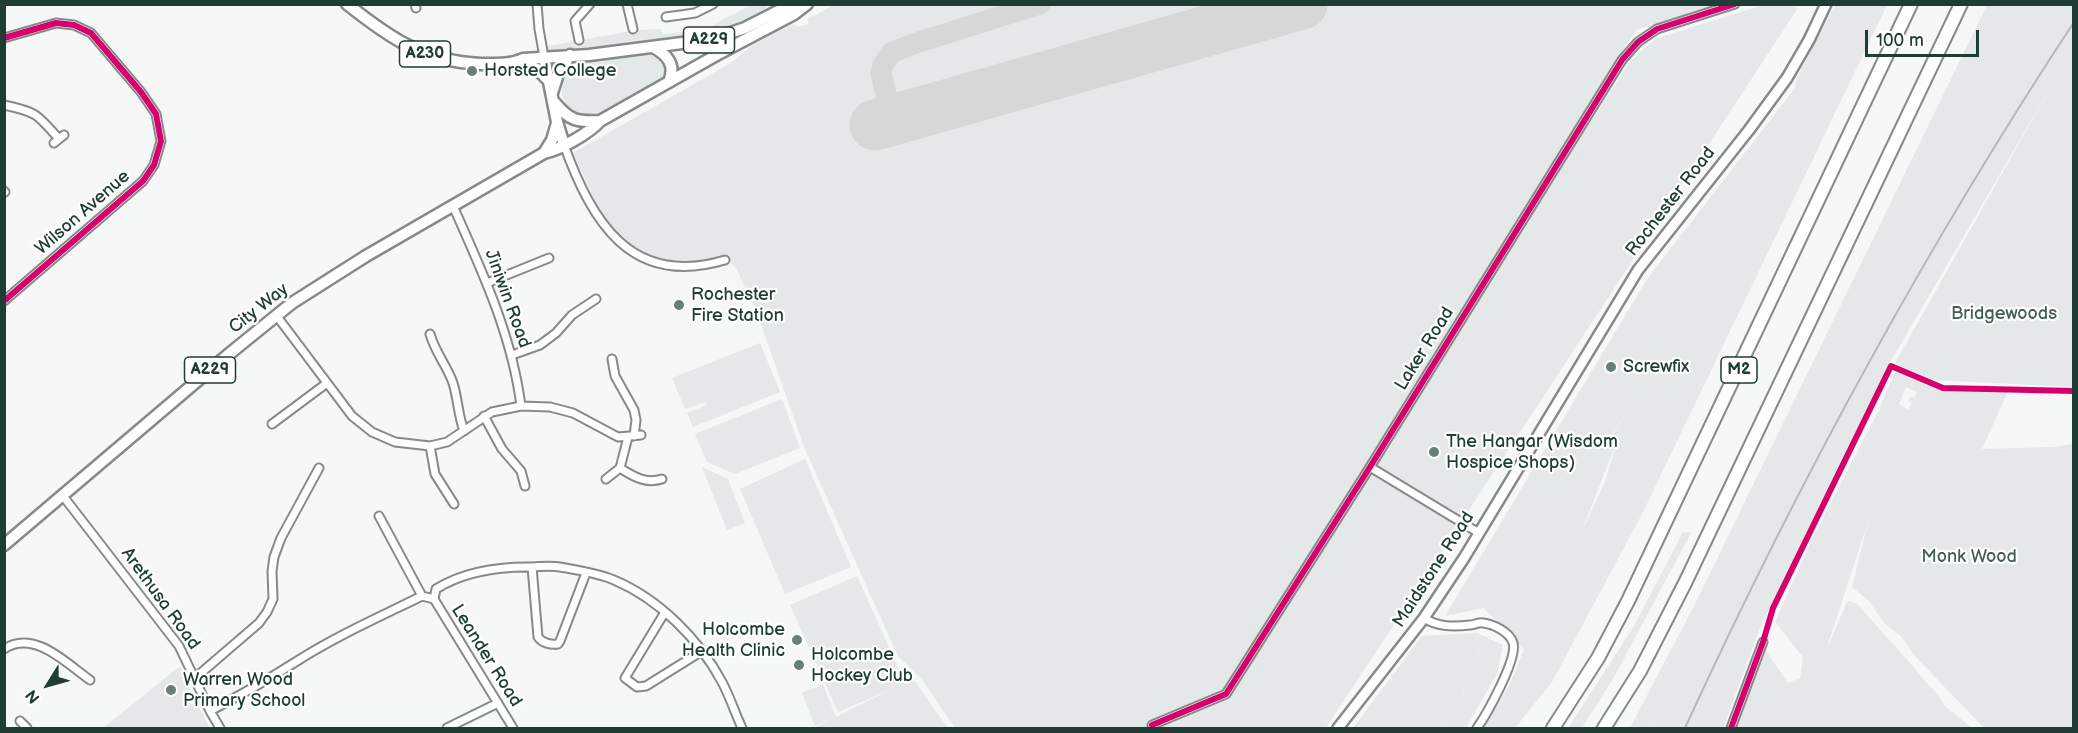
<!DOCTYPE html>
<style>
body{margin:0}
#map{position:relative;width:2078px;height:733px;overflow:hidden;background:#f6f7f7;font-family:"Balsamiq Sans",sans-serif}
canvas{display:block}
.frame{position:absolute;inset:0;border:6px solid #1f3d34;pointer-events:none}
.north{position:absolute;left:18px;top:655px;width:60px;height:60px;-webkit-text-stroke:4px #fff;paint-order:stroke;rotate:233deg;font-size:16px;font-weight:700;line-height:24px;text-align:center;color:#1f3d34}
.north::after{content:'';display:block;margin:auto;width:21px;height:27px;background:#1f3d34;clip-path:polygon(50% 0,100% 100%,50% 72%,0 100%)}
.scale{position:absolute;left:1865px;top:30px;width:114px;height:27px;box-sizing:border-box;border:3px solid #1f3d34;border-top:0;padding-left:8px;font-size:18px;line-height:21px;white-space:nowrap;color:#1f3d34;-webkit-text-stroke:4px #fff;paint-order:stroke}
</style>
<div id="map">
<canvas width="2078" height="733"></canvas>
<div class="frame"></div>
<div class="north">N</div>
<div class="scale">100 m</div>
</div>
<script>
const c = document.querySelector('canvas').getContext('2d');
c.lineJoin = 'round';
function fill(path, color) { c.fillStyle = color; c.fill(path, 'evenodd'); }
function strokePath(path, color, width, dash) { c.strokeStyle = color; c.lineWidth = width; c.lineCap = dash ? 'butt' : 'round'; c.setLineDash(dash || []); c.stroke(path); }
function write(font, color, halo, rows, align = 'center') {
  c.font = font + ' "Balsamiq Sans",sans-serif'; c.lineWidth = 4.5; c.setLineDash([]); c.textBaseline = 'middle'; c.strokeStyle = halo; c.fillStyle = color; for (const [text, x, y, turn = 0] of rows) {
    c.save(); c.translate(x, y); c.rotate((+turn || 0) * Math.PI / 180); c.textAlign = isNaN(turn) ? turn : align; if (halo) c.strokeText(text, 0, 0); c.fillText(text, 0, 0); c.restore();
  }
}
fill(new Path2D(`
 M836 5H1719L1636 30 1287 589 1631 60 1655 39 1763 5H1790L1798 8 1326 728H955L920 677 898 656 804 447 757 313 736 268 730 262 726 254 699 261H676L653 257 628 243 614 232 603 218 573 153 729 64 753 45 793 24 798 27 809 24 808 19Z
 M2059 5H2073V60L2056 78 1888 366 1760 628 1723 728H1648L1653 723 1712 610 1899 265Z
 M1647 279 1681 305 1629 399V408L1611 437 1617 441 1581 533 1574 557 1560 574 1514 601 1497 621 1483 608 1445 616Z
 M760 343 780 392 693 427 687 413 707 405 706 402 685 409 672 378Z
 M1879 410 1925 431 1921 448 1868 522 1828 644 1803 636 1775 622 1812 539Z
 M1477 633 1479 655 1463 681 1464 697 1441 728H1353L1422 636Z
 M180 666 196 702 210 728H103Z`), '#e5e8e8');
fill(new Path2D(`
 M836 4H1715V5L1636 29 929 224 810 35 808 19Z
 M751 5H767L766 9 761 15 718 32 587 50 554 52 548 49 547 46 637 30 660 29 663 34 694 31 709 27Z
 M1835 5H1887L1642 514 1552 682 1515 728H1483L1509 686 1524 650 1497 621 1514 601 1560 574 1574 557 1581 533 1605 482 1617 441 1611 438 1629 408V399L1681 305 1647 279 1795 88 1797 78Z
 M1987 5H2059L1899 265 1712 610 1653 723 1648 728H1630L1696 602Z
 M2073 38V387L1933 380 1895 363 2056 78 2054 66Z
 M653 54 659 55 667 64 666 77 595 117C558 116 552 84 578 62Z
 M1895 371 1943 391H2008L1982 449 2053 447 2073 444V728H1984L1913 654 1901 636 1884 623 1869 601 1852 587 1868 522 1911 445 1921 448 1925 431 1879 410ZM1906 387 1917 392 1914 398 1911 396 1908 401 1912 403 1908 410 1899 404Z
 M782 399 800 448 735 474 707 462 695 434Z
 M805 459 851 567 785 594 740 489Z
 M702 467 728 479 745 523 727 530Z
 M1683 532 1691 533 1614 677 1582 728H1568L1634 626Z
 M857 576 905 683 913 679 948 728H814L892 689 838 712 790 605Z
 M1850 601 1857 604 1910 663 1929 686 1933 689 1946 707 1972 728H1736L1766 651 1788 683 1800 678 1803 657 1775 622 1803 636 1829 644 1847 602Z
 M1477 633 1503 645 1497 674 1466 728H1441L1464 697 1463 681 1479 655Z
 M1307 669 1272 728 1232 704 1238 694 1243 695Z
 M823 684 836 717 815 726 802 693Z`), '#e4e8e8');
strokePath(new Path2D(`
 M892 120 881 73 883 65 891 53 916 43 1040 4`), '#d6d8d7', 21);
strokePath(new Path2D(`
 M875 125 1302 4`), '#d6d8d7', 51);
const street = new Path2D(`
 M415 4 416 8
 M537 4 539 29 544 57
 M627 4 633 29
 M666 17 695 13 713 4
 M4 38 56 23 74 25 91 33 141 92 156 114 161 141 154 165 143 181 4 301
 M579 40 575 21 590 4
 M4 105C37 112 37 114 59 139
 M54 143 64 135
 M564 145C592 222 631 288 725 260
 M4 191 5 192
 M453 206C482 271 512 335 521 406
 M487 283 549 258
 M276 315 352 416 372 432 395 442 430 446 447 442 492 412 521 406 550 407 573 413 618 437 641 435
 M430 334C435 352 447 366 453 383 458 399 458 415 464 431
 M512 355 540 345 556 333 572 315 596 299
 M612 359 615 376 634 410 636 420 634 436
 M484 416 502 449 521 471 525 486
 M272 424 327 383
 M430 446 435 474 454 504
 M1370 467 1479 533
 M620 468C634 477 646 484 662 479
 M606 479 620 468 628 437
 M63 496 179 646 210 711 220 728
 M379 516 422 596
 M532 567 538 637C542 643 551 645 558 644L560 641 586 573
 M434 599 436 589C463 572 497 567 528 567 539 567 550 565 560 567 577 570 598 573 614 580 659 599 699 639 722 682 730 697 735 713 742 728
 M434 599 513 728
 M665 612 625 678 637 687 646 686 702 651
 M1424 618C1438 627 1453 627 1470 625 1474 625 1479 622 1483 623 1493 624 1510 632 1513 643 1518 658 1487 714 1477 728
 M4 649C34 629 66 663 90 680
 M195 678 259 623 267 612 273 599 272 571 274 557 281 538 319 468
 M210 711C239 696 267 680 294 663 334 637 379 617 422 596L434 599
 M20 721 27 728
 M1152 725 1226 694 1370 467 1622 60 1638 42 1657 29 1735 4
 M447 728 498 703
 M1731 728 1763 642`);
const secondary = new Path2D(`
 M1338 728 1424 618 1464 558 1638 270 1749 130 1787 78 1809 40 1826 4`);
const primary = new Path2D(`
 M347 4C391 39 423 61 481 64 495 64 510 65 523 59L589 55 713 39 745 28 792 4
 M653 47C668 55 676 65 669 82
 M544 57 557 122 564 145
 M518 62 537 69 547 79
 M552 93 558 74 570 55
 M555 103C570 121 577 122 600 121
 M544 153 552 140 557 123
 M4 545 229 354 292 303 366 256 544 153C561 149 588 134 600 121L720 53 794 14 807 4`);
const highway = new Path2D(`
 M1553 728 1598 658 1628 601 1911 4
 M1604 728 1640 671 1685 583 1961 4`);
strokePath(street, '#858b8a', 11);
strokePath(secondary, '#858b8a', 14);
strokePath(primary, '#858b8a', 15);
strokePath(highway, '#858b8a', 16);
strokePath(street, '#fefefe', 7);
strokePath(secondary, '#fefefe', 9);
strokePath(primary, '#fefefe', 10);
strokePath(highway, '#fefefe', 12);
strokePath(new Path2D(`
 M1685 728C1797 484 1926 247 2074 22`), '#b5b8b7', 2);
strokePath(new Path2D(`
 M4 38 56 23 74 25 91 33 141 92 156 114 161 141 154 165 143 181 4 301
 M1152 725 1226 694 1370 467 1622 60 1638 42 1657 29 1735 4
 M1731 728 1763 642 1773 608 1891 366 1943 388 2074 391`), '#d6006c', 6);
for (const [x, y, r, color] of [
 [472,71,6,"#6a7e78"],
 [679,305,6,"#6a7e78"],
 [1611,367,6,"#6a7e78"],
 [1434,452,6,"#6a7e78"],
 [797,640,6,"#6a7e78"],
 [799,665,6,"#6a7e78"],
 [171,690,6,"#6a7e78"]
]) { const dot = new Path2D(); dot.arc(x, y, r, 0, 2 * Math.PI); c.fillStyle = color; c.fill(dot); strokePath(dot, '#fff', 2); }
for (const [x, y, w] of [
 [709,40,51],
 [425,54,51],
 [210,370,51],
 [1739,370,36]
]) { const box = new Path2D(); box.roundRect(x - w / 2, y - 13, w, 26, 4.5); c.fillStyle = '#fff'; c.fill(box); strokePath(box, '#1f3d34', 1.5); }
write('bold 16px', '#1f3d34', null, [
 ["A229",709,40],
 ["A230",425,54],
 ["A229",210,370],
 ["M2",1739,370]
]);
write('18px', '#1f3d34', '#fff', [
 ["Horsted College",484,71],
 ["Rochester",691,295],
 ["Fire Station",691,316],
 ["Screwfix",1623,367],
 ["The Hangar (Wisdom",1446,442],
 ["Hospice Shops)",1446,463],
 ["Holcombe",785,630,"right"],
 ["Health Clinic",785,651,"right"],
 ["Holcombe",811,655],
 ["Hockey Club",811,676],
 ["Warren Wood",183,680],
 ["Primary School",183,701]
], 'left');
write('18px', '#1f3d34', '#fff', [
 ["Rochester Road",1671,202,-52],
 ["Wilson Avenue",83,213,-41],
 ["Jiniwin Road",507,299,70],
 ["City Way",259,309,-38],
 ["Laker Road",1425,349,-58],
 ["Maidstone Road",1434,570,-57],
 ["Arethusa Road",160,599,54],
 ["Leander Road",486,656,58]
]);
write('18px', '#445d55', '#fff', [
 ["Bridgewoods",2004,314],
 ["Monk Wood",1969,557]
]);
</script>
